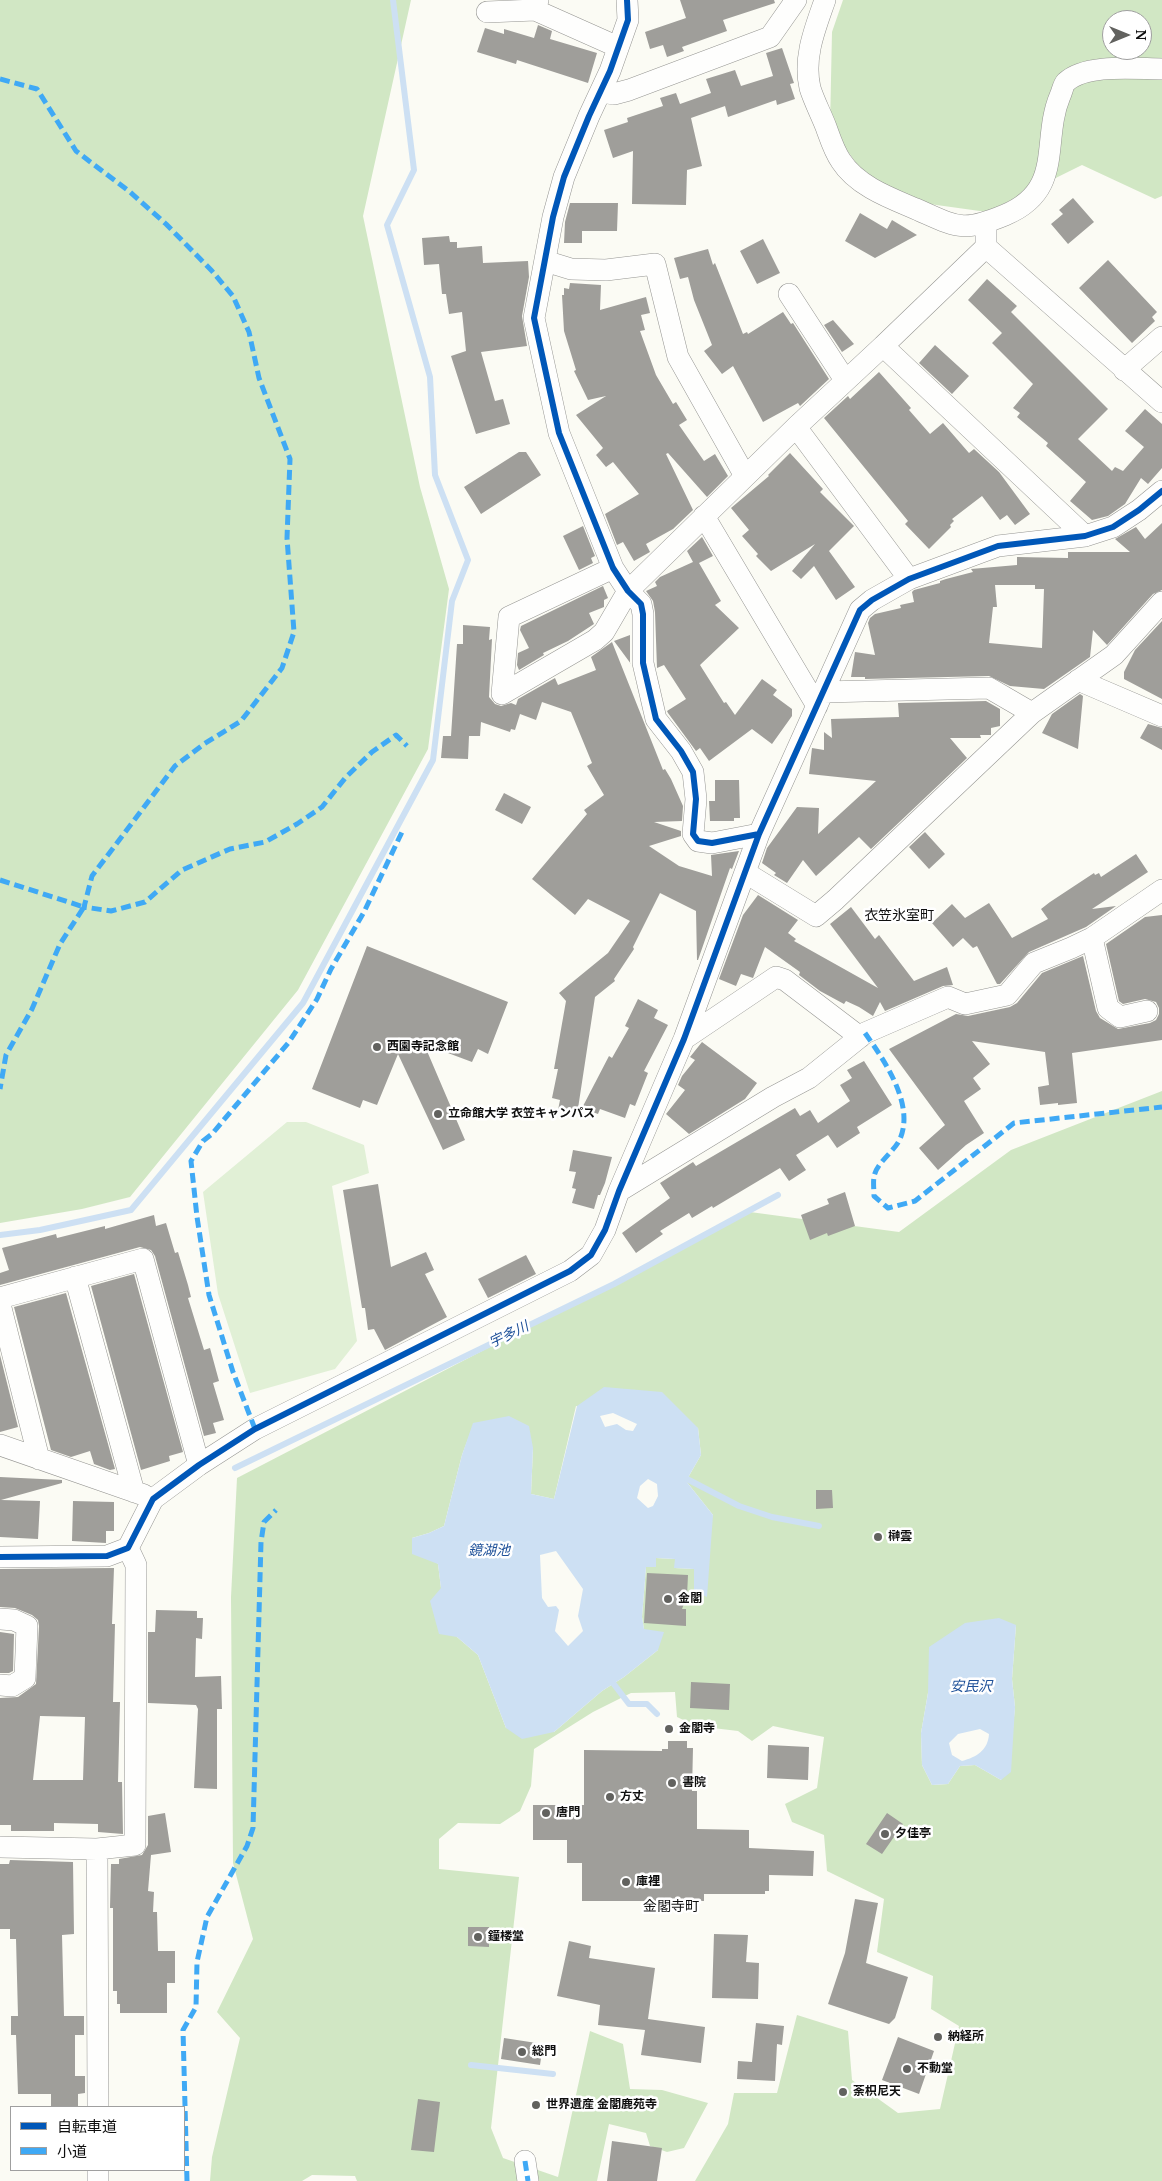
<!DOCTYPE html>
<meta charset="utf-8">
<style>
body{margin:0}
#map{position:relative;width:1162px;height:2181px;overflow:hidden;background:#fbfbf4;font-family:"Noto Serif","Noto Sans JP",serif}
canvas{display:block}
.legend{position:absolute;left:10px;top:2106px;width:175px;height:65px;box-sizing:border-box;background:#fff;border:1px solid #9f9f9f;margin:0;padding:6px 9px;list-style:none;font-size:15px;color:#0f0f0f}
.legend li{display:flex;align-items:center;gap:10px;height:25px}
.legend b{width:25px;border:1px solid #9f9f9f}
.north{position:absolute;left:1102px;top:10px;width:50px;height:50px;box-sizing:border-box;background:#fff;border:1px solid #9f9f9f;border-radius:50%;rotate:90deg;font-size:14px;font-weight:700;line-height:20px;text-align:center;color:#0f0f0f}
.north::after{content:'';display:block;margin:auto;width:18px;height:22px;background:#62625f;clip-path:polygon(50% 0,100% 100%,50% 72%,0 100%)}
</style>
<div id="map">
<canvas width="1162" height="2181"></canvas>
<ul class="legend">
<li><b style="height:6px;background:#0057b8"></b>自転車道</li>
<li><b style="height:6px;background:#3fa9f5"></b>小道</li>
</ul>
<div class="north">N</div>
</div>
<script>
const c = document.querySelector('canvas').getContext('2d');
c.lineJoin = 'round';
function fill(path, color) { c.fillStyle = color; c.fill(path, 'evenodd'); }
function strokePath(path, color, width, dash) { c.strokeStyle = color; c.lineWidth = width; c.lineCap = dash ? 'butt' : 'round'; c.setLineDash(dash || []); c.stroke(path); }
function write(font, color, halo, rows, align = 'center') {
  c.font = font + ' "Noto Serif","Noto Sans JP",serif'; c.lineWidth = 5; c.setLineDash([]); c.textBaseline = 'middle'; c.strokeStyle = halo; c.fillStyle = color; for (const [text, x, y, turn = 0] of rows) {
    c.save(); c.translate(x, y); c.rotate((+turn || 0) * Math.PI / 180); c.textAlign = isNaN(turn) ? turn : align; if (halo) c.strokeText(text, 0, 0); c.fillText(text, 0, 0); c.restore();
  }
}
fill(new Path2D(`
 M287 1122H306L364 1145 369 1173 332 1186 357 1341 335 1369 250 1393 218 1294 203 1192Z`), '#e1f0d6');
fill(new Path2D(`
 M0 0H411L363 216 420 487 449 589 428 749 298 990 130 1197 82 1209 0 1223Z
 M843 0H1162V196L1155 199 1082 165 987 212 915 202 867 178 830 127 832 32ZM1112 20H1142V50H1112Z
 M1162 1091V2181H695L728 2124 734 2093H777L797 2015 848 2031 852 2080 898 2113 940 2109 959 2026 931 2009 933 1976 877 1952 884 1899 827 1871 824 1835 792 1822 785 1804 817 1788 824 1737 773 1726 752 1741 738 1731 696 1726 677 1717 675 1692 631 1693 593 1712 534 1749 531 1786 520 1811 500 1824 458 1823 439 1839V1869L519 1877 491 2128 503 2158 558 2177 590 2031 623 2044 630 2089 662 2090 708 2103 684 2148 667 2152 650 2146 646 2133 609 2124 597 2181H357L355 2176 312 2175 302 2181H210L212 2157 240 2038 217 2012 253 1939 233 1863 231 1597 237 1478 750 1212 899 1232 1011 1150ZM576 1406 698 1428 701 1455 686 1481 713 1515 694 1569 675 1568V1559L656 1558 646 1567 642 1617 644 1629 658 1650 624 1677 602 1691 554 1732 506 1728 478 1655 457 1637 441 1588 438 1564 412 1538 429 1533 444 1526 462 1455 474 1423 533 1448 531 1494 554 1499ZM1016 1625 1012 1679 1015 1707 1012 1739 1001 1780 975 1765 960 1766 948 1784 932 1785 922 1765 921 1733 928 1693Z`), '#d1e7c4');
fill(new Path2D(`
 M604 1387 662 1392 698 1428 701 1455 686 1481 713 1515 707 1597 694 1591V1569L674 1568 675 1559 656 1558V1567H646L642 1617 644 1629 664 1632 658 1650 624 1677 602 1691 554 1732 522 1739 506 1728 478 1655 457 1637 439 1634 430 1601 441 1588 438 1564 412 1554V1538L429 1533 444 1526 462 1455 473 1423 509 1416 529 1426 533 1448 531 1494 554 1499 577 1406ZM613 1413 637 1424 633 1431 626 1430 617 1424 605 1427 600 1416ZM648 1479 657 1484 658 1496 653 1506 648 1508 637 1498 640 1486ZM556 1551 583 1589 578 1616 583 1631 568 1646 555 1631 559 1610 556 1606 548 1607 542 1598 540 1555Z
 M999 1618 1016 1625 1012 1679 1015 1707 1011 1772 1001 1780 975 1765 960 1766 948 1784 932 1785 922 1765 921 1733 928 1693 929 1647 965 1623ZM980 1729 989 1734C988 1750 977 1757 962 1761L952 1755 949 1743 958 1734Z`), '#cde0f3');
strokePath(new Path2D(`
 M0 1235 40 1230 131 1210 303 1003 433 760 452 601 468 560 435 475 430 377 387 225 414 170 393 0
 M235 1468 614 1284 778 1195
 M687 1479 739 1506 772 1517 819 1526
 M613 1683 629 1704H647L657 1714
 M471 2065 553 2074`), '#cde0f3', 6);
fill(new Path2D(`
 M680 0H774L775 3 723 20 727 31 682 47 684 51 667 57 663 45 650 49 645 32 686 18Z
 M538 25 552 31 550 39 597 53 588 83 517 60 516 64 477 52 485 28 504 34V29L534 38Z
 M782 48 794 83 790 84 795 99 777 105 776 100 728 117 725 106 691 118 702 166 687 170 686 205 632 204 633 151 613 158 604 130 628 122 627 118 663 106 660 98 676 93 680 104 711 93 706 79 735 70 741 86 773 76 766 53Z
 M1073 198 1094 222 1068 244 1051 224 1063 214 1059 210Z
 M570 203H618L617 231H582V243H564L565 222Z
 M860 213 887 229 892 220 917 235 875 258 845 241Z
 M449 236 450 242H457V248L482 246 483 263 528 261 529 277 522 316 527 346 481 352 495 401 503 399 510 424 476 434 451 356 466 351 462 312 449 314 446 294H442L439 264 424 265 422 238Z
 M763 239 780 273 757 284 740 251Z
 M708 249 713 265 715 263 743 334 747 332 748 334 783 312 791 324 793 323 829 379 800 406 798 403 763 422 733 366 722 374 704 351 712 345 694 300 688 277 680 279 674 258Z
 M1108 260 1157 312 1152 317 1155 321 1132 343 1079 288Z
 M987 279 1017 306 1011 312 1108 409 1078 439 1112 471 1115 467 1123 471 1144 447 1125 431 1145 409 1162 424V468L1148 484 1141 478 1125 504 1108 516 1092 520 1070 501 1086 482 1046 446 1048 443 1017 417 1020 413 1013 408 1033 384 992 343 1002 333 968 300Z
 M570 283 601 285 600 310 646 297 650 313 641 315 645 330 640 331 656 375 673 404 676 402 687 420 679 425 704 461 715 454 728 476 707 497 668 453 666 454 693 510 673 529 646 544 650 552 634 561 623 542 617 545 605 514 639 494 613 462 606 467 596 455 603 448 576 415 606 396 588 400 574 371 576 370 564 331 562 295H564V288L569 289Z
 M833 320 854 344 842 352 824 325Z
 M935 345 969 376 952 394 919 363Z
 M879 372 911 408 909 410 930 434 943 423 969 453 974 449 999 472 1030 514 1015 525 1007 515 1000 520 982 496 952 519 954 521 950 525 951 527 929 549 905 524 908 521 824 418 848 396 850 399Z
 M519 452H526L541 475 481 514 464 487Z
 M790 453 823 489 820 492 854 526 829 551 855 587 836 600 814 566 801 579 792 571 815 544 771 571 756 556 758 554 742 536 749 530 731 508 769 476 768 475Z
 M1162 523V590L1153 594 1107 645 1093 630 1090 657 1044 689 1010 686 989 676 865 679V677H851L855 652 875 655 868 623 870 618 875 614 901 608 900 605 914 602 912 592 914 590 940 583V581L946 579 973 572 971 569 1017 565V557L1068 558V552H1130L1115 539 1136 527 1145 539ZM995 585H1035V589H1044L1042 648 989 643 993 607H997Z
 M583 526 595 556 591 558 593 563 579 570 563 536Z
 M702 537 713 556 699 563 721 601 715 605 739 628 700 665 724 703 726 702 735 715 762 679 777 690 773 695 792 709V716L772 744 752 729 709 761 700 748 696 751 668 713 667 711 686 699 664 665 657 668 655 612 653 601 646 591 657 586 655 582 660 577 693 562 687 551Z
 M603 586 608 598 604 600V607L589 613 594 624 568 641 543 653 544 655 519 670 517 665 518 653 529 648 520 630 521 626Z
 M1162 621V699L1124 679V672L1135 650Z
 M463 625 490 627 489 640 492 639 489 697 495 704 501 706 511 703 516 705 518 699 555 678 558 685 596 670 591 657 612 642 663 770 665 769 671 779 683 806 682 821 654 822 681 831V836L649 846 679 866 712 876 711 855 739 851 732 869 730 868 698 960H697L696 911 660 893 633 947 634 949 614 979 615 981 595 997 577 1115 558 1110 560 1100 552 1098 558 1069H554L566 1001 559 993 608 953 630 921 588 899 575 915 532 879 587 814 584 810 604 795 587 766 592 763 571 712 542 702 536 720 520 714 515 730 511 729 510 732 481 722 480 736H469L468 759 441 758 443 736H451L457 644H463Z
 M630 635V663L631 664 614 641Z
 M1080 694 1083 696 1078 749 1042 733 1052 714Z
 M986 701 1000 709V726L991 728V735H980L981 738H950L967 758 871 849 859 837 816 876 803 860 787 883 774 875 776 873 762 863 767 848 797 807 819 808 818 834 876 781 809 774 812 748 824 750V732L832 738 831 719 899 717 898 703Z
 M1148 724 1162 728V750L1140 738Z
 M715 780H739L740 818H734V821H710L709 801H715Z
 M504 793 531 807 522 824 495 810Z
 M925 832 945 854 929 869 909 847Z
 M1136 854 1148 872 1092 909 1116 906 1086 927 1029 952 1000 984H997L977 946 973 948 963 938 953 947 932 923 952 904 965 918 989 903 1012 938 1048 919 1041 909 1050 902 1094 873 1095 875 1099 873 1101 877Z
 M758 895 798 920 788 933 796 939 794 941 878 988 830 924 851 907 875 939 879 935 914 981 947 967 953 985 943 986 885 1011 880 1002 873 1016 859 1007 846 1001 844 1004 820 991 799 975 800 972 765 947 753 978 741 974 736 986 719 979 743 915Z
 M1162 915V1040L1072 1053 1077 1103 1058 1105V1103L1040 1105 1038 1087 1049 1085 1045 1052 972 1041 990 1064 973 1078 981 1089 964 1101 984 1133 966 1145 938 1170 919 1148 945 1125 889 1049 956 1014 968 1016 1010 1007 1017 1003 1042 973 1083 956 1096 1011 1100 1018 1118 1029 1150 1023 1156 1020 1159 1014V1008L1156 1002 1145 999 1123 1004 1119 1001 1106 944 1145 917Z
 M367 946 508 1002 488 1054 478 1049 472 1062 424 1044 465 1140 443 1150 398 1054 377 1105 363 1100 360 1108 312 1089Z
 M638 999 658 1010 654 1018 668 1025 644 1071 648 1073 635 1106 630 1104 625 1118 600 1109 598 1114 582 1108 609 1056 612 1058 629 1028 625 1026Z
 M702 1042 757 1083 745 1099 689 1134 666 1114 685 1090 678 1085 682 1076 695 1060 690 1057Z
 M864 1061 892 1105 857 1127 860 1133 837 1148 828 1135 796 1155 806 1170 789 1181 780 1168 713 1208 712 1206 692 1218 689 1213 660 1231 663 1234 636 1253 622 1233 670 1198 660 1183 693 1162 696 1166 795 1108 800 1116 810 1110 818 1123 850 1101 840 1085 852 1078 847 1070Z
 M573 1150 612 1157 605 1183 600 1195H598L594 1209 572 1203 576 1189 572 1188 576 1172 569 1171Z
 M378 1184 391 1267 426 1252 434 1270 425 1274 447 1317 385 1350 374 1329 368 1330 365 1308H362L343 1190Z
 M845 1192 855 1226 828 1236 827 1233 810 1240 801 1215 829 1204 827 1199Z
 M154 1215 156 1226 166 1223 175 1253 178 1252 188 1285 191 1297 188 1298 204 1350 210 1348 219 1381 213 1383 224 1420 213 1423 216 1433 204 1436 155 1256 151 1250 140 1247 0 1285V1273L9 1270 2 1248 56 1234 57 1238 105 1226V1229Z
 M526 1255 536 1274 488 1298 478 1279Z
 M134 1274 183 1452 169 1456 170 1461 141 1470 91 1286Z
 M66 1293 115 1469 110 1470 94 1464 90 1451 71 1457 51 1450 14 1307Z
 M0 1355 18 1427 0 1432Z
 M0 1477 62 1480V1483L1 1500 40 1501 38 1539 0 1537Z
 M816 1490H832L833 1508 816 1509Z
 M73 1501 114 1502V1531H106V1543L72 1541Z
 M114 1568 112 1624H115L113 1702H120L118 1782H122L123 1834 98 1832V1824L54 1823V1831H11V1825H0V1698L18 1697 36 1684 39 1626 38 1620 32 1615 15 1608 0 1607V1569ZM40 1716 85 1717 83 1780H33Z
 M647 1573 688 1575 687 1596 682 1609H686V1626L644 1623Z
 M156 1610 197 1611V1618H203L202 1639 196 1638 195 1677 221 1676 222 1709H217V1789L194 1788 198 1709 196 1705 148 1703V1632H155Z
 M0 1632 14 1634 13 1671 9 1673H0Z
 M691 1682 730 1684 729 1710 690 1708Z
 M668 1741H687V1748H693L692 1791H697V1829L749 1830V1848L814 1851 813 1876 769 1875V1891H765V1894H704V1901H582V1863H567V1840H533V1805H584V1750L662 1751V1749H668Z
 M768 1745 809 1747 808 1780 767 1778Z
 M165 1813 171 1852 151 1855 148 1891 154 1892 153 1912H157L158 1951H175V1983H167V2013H120V2004H117V1991H113V1908H110L111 1864H119V1859L142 1855 148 1845V1816Z
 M887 1813 903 1824 882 1854 866 1844Z
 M10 1860 73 1862 74 1934 62 1935 64 2016H84V2035H75V2076H85V2093L78 2094V2107H51V2094H18L16 2035H11V2016H18L16 1939H10V1929H0V1864H9Z
 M855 1899 878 1903 866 1963 908 1977 895 2018 889 2024 828 2004 845 1953Z
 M468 1927H489V1947L468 1946Z
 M714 1934 748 1935 746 1962 759 1963 758 1999 712 1998Z
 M569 1941 591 1946 589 1958 655 1968 648 2019 705 2027 701 2063 641 2055 645 2030 598 2025 600 2005 557 1996Z
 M756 2023 784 2026 782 2045 777 2044 775 2081 737 2079 738 2061 752 2062Z
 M898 2037 934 2051 919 2094 882 2080Z
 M504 2038 543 2044 540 2065 501 2059Z
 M418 2099 440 2102 434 2152 411 2150Z
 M612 2141 662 2148 657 2181H607Z`), '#9f9e9a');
const minor = new Path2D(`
 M538 0 535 10 618 47
 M627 0 628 20 610 71 589 116 564 177 553 217 534 318 559 433 613 568 628 591 641 604 643 614V663L656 719 681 751 693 772 696 799 693 834 698 841 712 843 759 834
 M825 0C815 29 803 57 810 88 814 101 821 114 826 127 830 138 834 151 841 161 857 186 890 198 916 209 957 227 962 233 1005 215 1065 190 1041 141 1060 96 1062 92 1063 85 1066 82 1086 63 1137 69 1162 69
 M487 12 535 10
 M601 92 614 94 629 90 770 37 796 0
 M986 223V247L1162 402
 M545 261 571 269 606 270 655 264 678 357 745 476
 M789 294 845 380
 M883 346 986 247
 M1124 370 1162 337
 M796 427 909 579
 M704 516 817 706
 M613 568 509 617 502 694 595 640 604 632 628 591 796 427 883 346 1085 536
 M1078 680 1162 716
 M824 692 989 688 1032 713
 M746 873 816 916 835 900 1032 713 1114 655 1162 602
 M1092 938 1108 1008 1120 1017 1147 1011
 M684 1039 776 977 785 980 860 1037
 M619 1191 773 1097 809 1078 865 1033 948 997 965 1004 1007 995 1034 963 1071 948 1092 938 1162 890
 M75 1277 134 1492
 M0 1298 143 1259 199 1465
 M0 1304 39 1459
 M0 1445 144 1495
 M0 1557 107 1556 128 1548 153 1499 199 1465 255 1429 570 1271 591 1255 605 1230 619 1191 684 1039 759 834 860 610 872 600 909 579 998 546 1085 536 1113 527 1139 510 1162 491
 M0 1619 14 1620 27 1626 25 1678 12 1686 0 1685
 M0 1847 97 1849 135 1845 136 1565 128 1548
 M97 1849 98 2107
 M525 2161 528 2181
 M98 2170V2181`);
strokePath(minor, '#959592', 22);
strokePath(minor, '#fefefd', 21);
strokePath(new Path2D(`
 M0 79 37 89 76 151 130 192 166 224 212 271 233 296 249 332 259 378 290 459 287 538 294 632 282 668 241 721 204 744 175 766 92 876 84 907 111 911 145 902 182 870 230 849 265 842 297 824 322 807 346 777 372 752 396 735 407 746
 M0 880 84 907 60 944 32 1009 6 1055 0 1089
 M865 1033C884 1060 915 1104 900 1139 894 1152 876 1163 874 1177 873 1183 874 1190 874 1196L888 1208 915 1201 1014 1123 1162 1107
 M255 1429 233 1372 209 1295 197 1217 191 1161 203 1141 212 1134 289 1042 317 999 331 969 364 912 402 832
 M525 2161 528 2181
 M187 2181 183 2030 196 2007 197 1962 207 1917 247 1846 253 1828 261 1542 264 1522 276 1510`), '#3fa9f5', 5, [10, 5]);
strokePath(new Path2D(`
 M627 0 628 20 610 71 589 116 564 177 553 217 534 318 559 433 613 568 628 591 641 604 643 614V663L656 719 681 751 693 772 696 799 693 834 698 841 712 843 759 834
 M0 1557 107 1556 128 1548 153 1499 199 1465 255 1429 570 1271 591 1255 605 1230 619 1191 684 1039 759 834 860 610 872 600 909 579 998 546 1085 536 1113 527 1139 510 1162 491`), '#0057b8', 6);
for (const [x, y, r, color] of [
 [377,1047,5,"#62625f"],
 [438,1114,5,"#62625f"],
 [878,1537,5,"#62625f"],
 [668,1599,5,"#62625f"],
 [669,1729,5,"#62625f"],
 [672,1783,5,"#62625f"],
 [610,1797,5,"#62625f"],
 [546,1813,5,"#62625f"],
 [885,1834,5,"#62625f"],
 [626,1882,5,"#62625f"],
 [478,1937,5,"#62625f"],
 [938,2037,5,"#62625f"],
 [522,2052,5,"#62625f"],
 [907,2069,5,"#62625f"],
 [843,2092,5,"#62625f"],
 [536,2105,5,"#62625f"]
]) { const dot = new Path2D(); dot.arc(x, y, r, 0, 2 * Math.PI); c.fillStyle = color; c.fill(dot); strokePath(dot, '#fff', 2); }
write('bold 12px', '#0f0f0f', '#fff', [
 ["西園寺記念館",387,1047],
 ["立命館大学 衣笠キャンパス",448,1114],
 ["榊雲",888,1537],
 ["金閣",678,1599],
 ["金閣寺",679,1729],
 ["書院",682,1783],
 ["方丈",620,1797],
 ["唐門",556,1813],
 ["夕佳亭",895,1834],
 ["庫裡",636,1882],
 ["鐘楼堂",488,1937],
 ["納経所",948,2037],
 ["総門",532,2052],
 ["不動堂",917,2069],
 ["荼枳尼天",853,2092],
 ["世界遺産 金閣鹿苑寺",546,2105]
], 'left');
write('14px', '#0f0f0f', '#fff', [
 ["衣笠氷室町",899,916],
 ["金閣寺町",671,1907]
]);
write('italic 14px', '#1f5199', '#fff', [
 ["宇多川",509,1335,-26],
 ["鏡湖池",489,1551],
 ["安民沢",971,1687]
]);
</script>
